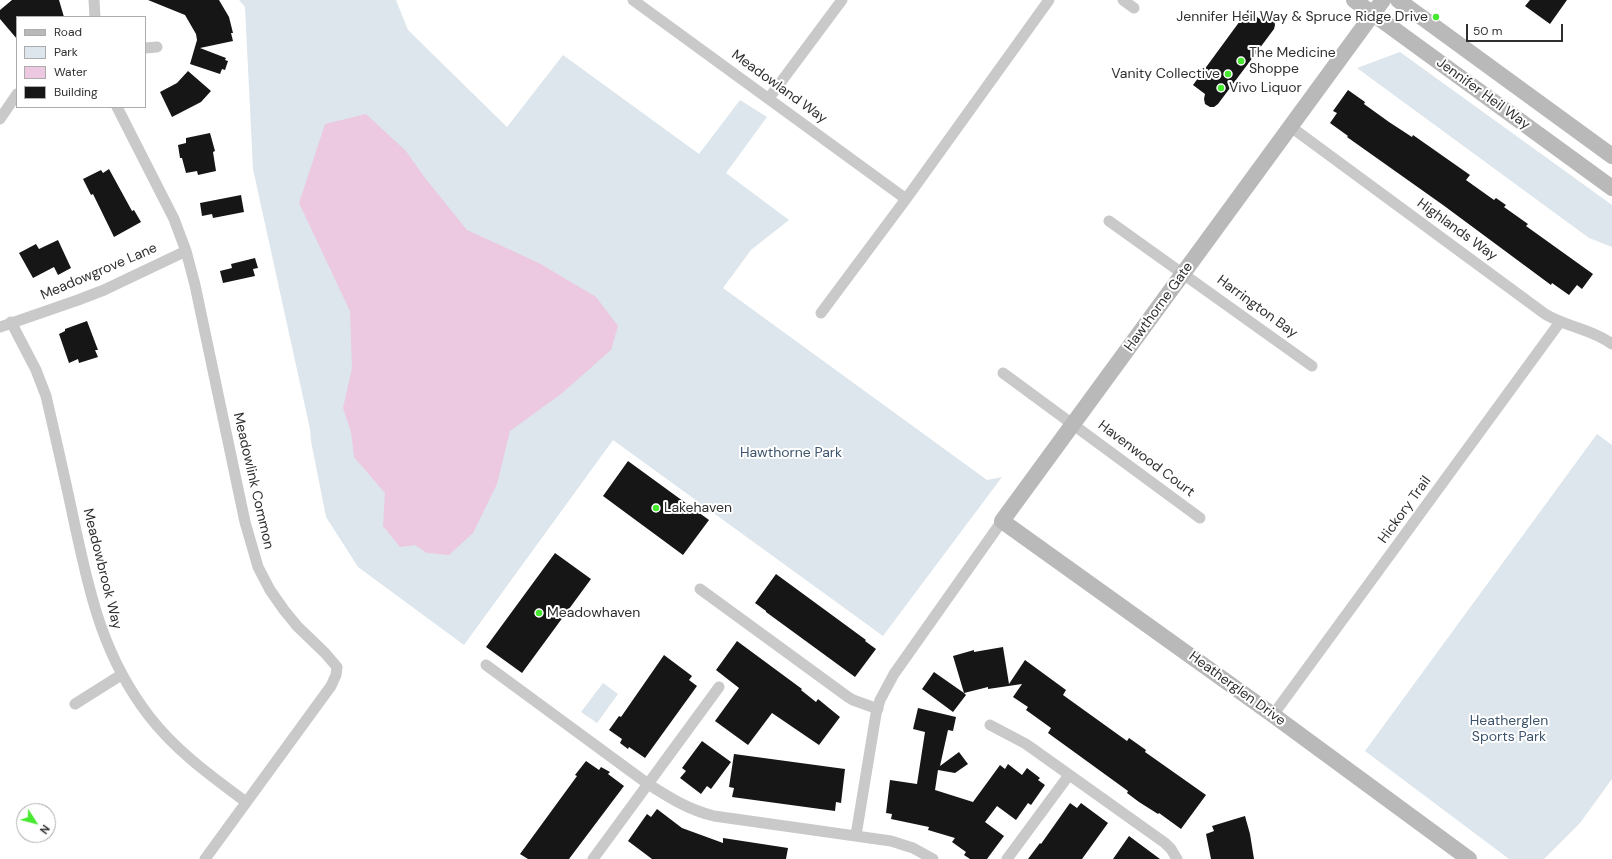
<!DOCTYPE html>
<style>
body{margin:0}
#map{position:relative;width:1612px;height:859px;overflow:hidden;background:#fff;font-family:"DM Sans",sans-serif}
canvas{display:block}
.legend{position:absolute;left:16px;top:16px;width:130px;height:92px;box-sizing:border-box;background:#fff;border:1px solid #acacac;margin:0;padding:5px 7px;list-style:none;font-size:12px;color:#2f2f2f}
.legend li{display:flex;align-items:center;gap:8px;height:20px}
.legend b{width:20px;border:1px solid #acacac}
.north{position:absolute;left:16px;top:803px;width:40px;height:40px;box-sizing:border-box;background:#fff;border:1px solid #acacac;border-radius:50%;rotate:126deg;font-size:11px;font-weight:700;line-height:16px;text-align:center;color:#2f2f2f}
.north::after{content:'';display:block;margin:auto;width:14px;height:18px;background:#46e830;clip-path:polygon(50% 0,100% 100%,50% 72%,0 100%)}
.scale{position:absolute;left:1466px;top:24px;width:97px;height:18px;box-sizing:border-box;border:2px solid #2f2f2f;border-top:0;padding-left:5px;font-size:12px;line-height:14px;white-space:nowrap;color:#2f2f2f;-webkit-text-stroke:3px #fff;paint-order:stroke}
</style>
<div id="map">
<canvas width="1612" height="859"></canvas>
<ul class="legend">
<li><b style="height:5px;background:#b9b9b9"></b>Road</li>
<li><b style="height:11px;background:#dde6ec"></b>Park</li>
<li><b style="height:11px;background:#ecc9e0"></b>Water</li>
<li><b style="height:11px;background:#161616"></b>Building</li>
</ul>
<div class="north">N</div>
<div class="scale">50 m</div>
</div>
<script>
const c = document.querySelector('canvas').getContext('2d');
c.lineJoin = 'round';
function fill(path, color) { c.fillStyle = color; c.fill(path, 'evenodd'); }
function strokePath(path, color, width, dash) { c.strokeStyle = color; c.lineWidth = width; c.lineCap = dash ? 'butt' : 'round'; c.setLineDash(dash || []); c.stroke(path); }
function write(font, color, halo, rows, align = 'center') {
  c.font = font + ' "DM Sans",sans-serif'; c.lineWidth = 4; c.setLineDash([]); c.textBaseline = 'middle'; c.strokeStyle = halo; c.fillStyle = color; for (const [text, x, y, turn = 0] of rows) {
    c.save(); c.translate(x, y); c.rotate((+turn || 0) * Math.PI / 180); c.textAlign = isNaN(turn) ? turn : align; if (halo) c.strokeText(text, 0, 0); c.fillText(text, 0, 0); c.restore();
  }
}
fill(new Path2D(`
 M239 0H396L408 30 507 127 563 55 699 154 740 100 767 117 726 173 789 220 751 250 723 288 987 480 1002 477 883 636 613 440 464 645 358 567 326 517 311 441 310 429 253 169 245 7Z
 M1400 52 1612 205V247L1589 238 1357 68Z
 M1597 434 1612 445V779L1580 823 1544 859H1509L1365 751Z
 M603 683 618 694 597 723 581 712Z`), '#dde6ec');
fill(new Path2D(`
 M366 114 406 151 425 178 467 230 539 263 596 297 618 326 611 350 561 394 510 431 497 484 473 533 449 555 427 553 415 545 400 547 383 526 385 493 354 457 351 432 343 408 352 368 350 311 299 203 325 124Z`), '#ecc9e0');
fill(new Path2D(`
 M12 0H59L64 17H17V39L0 19V10Z
 M148 0H219L229 17 233 33H231L233 41 200 48 226 58 225 60 228 61 225 70 222 69 220 74 190 64 197 40 196 34 185 15Z
 M1530 0H1567L1550 24 1525 6Z
 M1248 10 1261 20 1265 16H1271L1274 19 1275 25 1274 29 1218 104 1214 107H1210L1205 104 1204 99 1205 94 1193 85Z
 M188 71 211 91 201 102 172 117 160 92 177 83Z
 M1348 90 1365 102 1364 104 1389 122 1412 137 1413 135 1470 175 1466 180 1494 200 1496 198 1506 205 1504 207 1528 224 1526 226 1593 274 1582 289 1577 285 1569 295 1552 283 1551 285 1443 205 1347 137 1348 136 1330 123 1337 113 1333 111Z
 M210 133 215 151 213 152 216 171 198 175 197 171 186 173 182 158H180L178 145 186 143V138Z
 M109 169 132 211 134 210 141 222 114 237 93 194 91 195 83 179 101 170 103 173Z
 M241 195 244 212 213 218 212 214 202 216 200 203Z
 M58 240 71 268 58 275 54 267 33 278 19 253 36 244 39 249Z
 M255 258 258 268 253 269 255 276 223 283 220 271 232 268 231 264Z
 M87 321 98 350H95L98 357 79 363 78 359 69 363 59 334 65 331V329Z
 M628 461 709 520 683 555 603 496Z
 M555 553 591 579 522 673 486 647Z
 M776 574 866 640 865 641 876 649 855 677 766 612V611L755 603Z
 M737 641 802 689 801 690 816 702 818 699 840 717 819 745 772 713 748 745 715 721 739 688 716 670Z
 M1003 647 1009 684 1025 660 1066 690 1063 695 1127 741 1129 738 1146 750 1145 752 1206 795 1181 829 1159 813 1158 814 1139 802 1127 793 1128 791 1048 733 1051 728 1026 710 1028 707 1013 697 1022 684 988 689V687L964 693 966 695 953 712 922 689 934 672 964 693 953 656 974 650V652Z
 M664 655 692 676 689 680 697 686 645 758 629 747 628 749 620 743 622 739 609 730 619 716 621 717Z
 M918 708 956 717 953 731 948 730 940 766 959 752 968 764 955 773 938 770 935 790 973 802 1000 765 1005 769 1008 764 1022 775 1027 768 1040 778 1038 780 1045 785 1031 805 1028 803 1016 820 997 806 985 822 1004 836 987 859H970L964 855 966 852 952 842 955 838 928 830 929 827 891 819 892 814 886 813 890 780 917 784 925 732 913 729Z
 M702 741 731 762 711 789 707 786 701 794 680 778 686 771 682 768Z
 M734 754 845 769 841 803 836 802 835 811 732 797 734 788 729 787Z
 M586 761 599 770 601 767 610 772 608 774 624 786 569 859H528L520 854 577 776 575 775Z
 M1070 803 1077 808 1081 803 1108 823 1082 859H1028L1040 843 1041 844Z
 M657 809 682 828 723 843V838L788 848 786 859H652L628 841 647 814 651 817Z
 M1245 816 1250 834 1254 859H1211L1206 834 1214 831 1212 826Z
 M1129 836 1160 859H1113Z`), '#161616');
strokePath(new Path2D(`
 M94 0 95 17
 M633 0 906 199
 M1123 0 1134 8
 M145 48 157 47
 M769 98 842 0
 M117 107 174 219 186 251 195 285 245 522 258 567 270 590 284 610 297 626 325 653 337 667 336 675 331 686 205 859
 M0 119 17 94
 M1291 127 1545 314C1566 327 1592 329 1612 344
 M1109 221 1312 366
 M821 313 906 199 1049 0
 M11 322 36 370 46 396C56 439 66 483 75 526 91 598 103 656 149 716 176 751 211 776 246 802
 M0 327 78 300 104 290 186 251
 M1003 373 1200 518
 M700 589 848 697 853 700 878 709
 M486 665 648 784C670 798 689 810 714 816L891 841 913 848 933 859
 M75 704 121 675
 M1273 715 1560 322
 M990 725 1026 744 1165 843 1171 849 1177 859
 M856 835 876 714 880 700 894 674 1002 521
 M593 859 719 687
 M1007 859 1069 775`), '#c9c9c9', 11);
strokePath(new Path2D(`
 M1354 0 1612 188
 M1383 0 1002 521 1273 715 1469 859
 M1398 0 1612 156`), '#b9b9b9', 16);
for (const [x, y, r, color] of [
 [1436,17,4,"#46e830"],
 [1241,61,4,"#46e830"],
 [1228,74,4,"#46e830"],
 [1221,88,4,"#46e830"],
 [656,508,4,"#46e830"],
 [539,613,4,"#46e830"]
]) { const dot = new Path2D(); dot.arc(x, y, r, 0, 2 * Math.PI); c.fillStyle = color; c.fill(dot); strokePath(dot, '#fff', 1.5); }
write('14px', '#2f2f2f', '#fff', [
 ["Jennifer Heil Way & Spruce Ridge Drive",1428,17,"right"],
 ["The Medicine",1249,53],
 ["Shoppe",1249,69],
 ["Vanity Collective",1220,74,"right"],
 ["Vivo Liquor",1229,88],
 ["Lakehaven",664,508],
 ["Meadowhaven",547,613]
], 'left');
write('14px', '#2f2f2f', '#fff', [
 ["Meadowland Way",779,87,36],
 ["Jennifer Heil Way",1483,94,36],
 ["Highlands Way",1457,230,36],
 ["Meadowgrove Lane",99,272,-23],
 ["Hawthorne Gate",1159,307,-54],
 ["Harrington Bay",1257,307,36],
 ["Havenwood Court",1146,459,37],
 ["Meadowlink Common",253,481,77],
 ["Hickory Trail",1405,510,-54],
 ["Meadowbrook Way",102,569,76],
 ["Heatherglen Drive",1237,689,36]
]);
write('14px', '#3c546c', '#fff', [
 ["Hawthorne Park",791,453],
 ["Heatherglen",1509,721],
 ["Sports Park",1509,737]
]);
</script>
